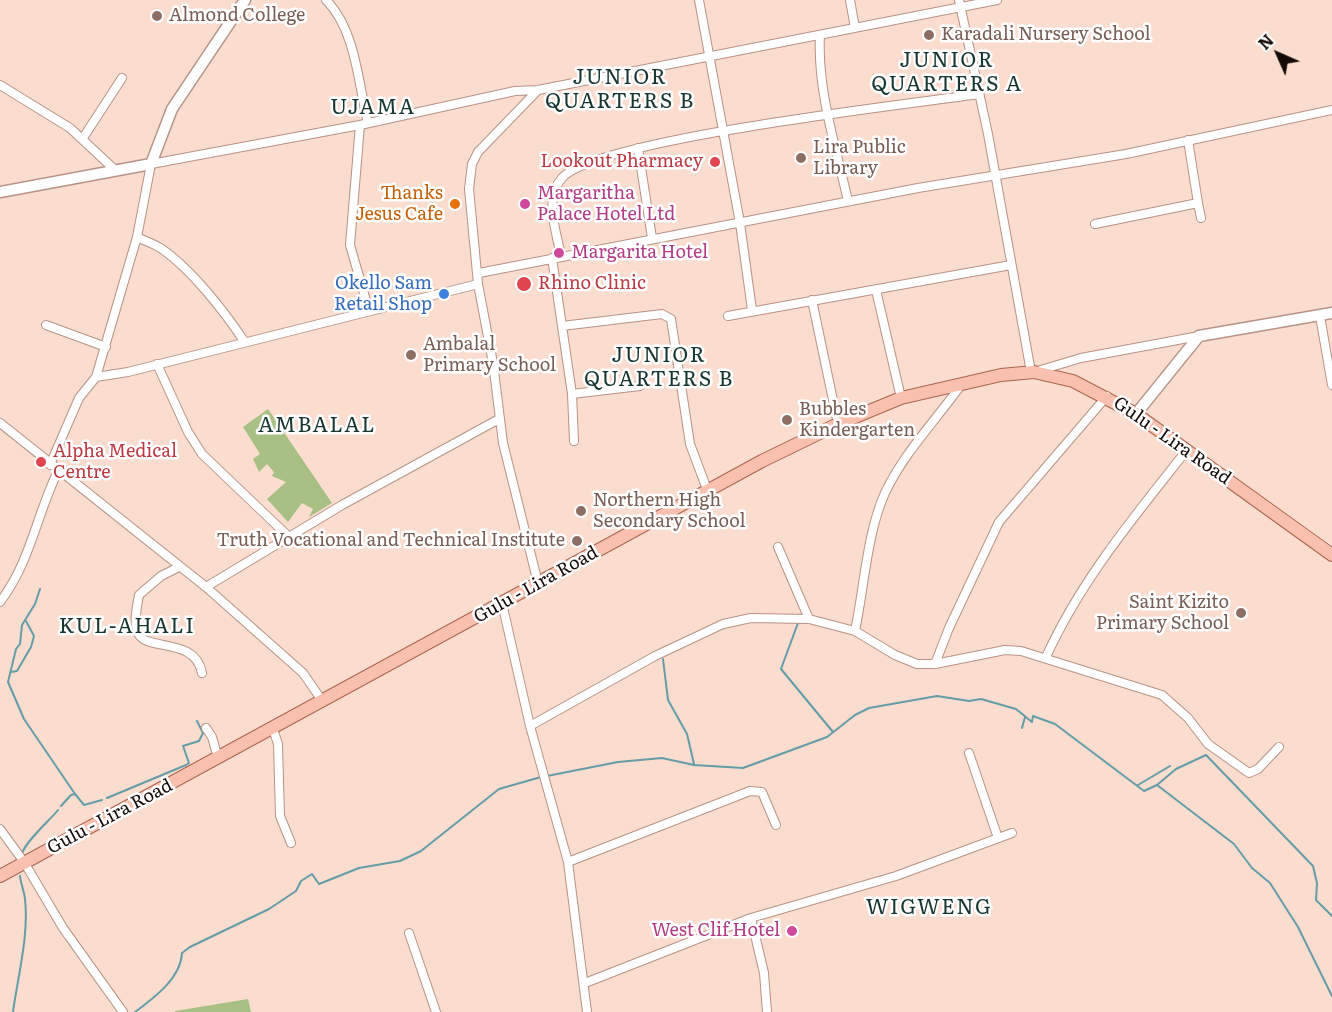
<!DOCTYPE html>
<style>
body{margin:0}
#map{position:relative;width:1332px;height:1012px;overflow:hidden;background:#fbddd0;font-family:Literata,serif}
canvas{display:block}
.north{position:absolute;left:1248px;top:24px;width:60px;height:60px;-webkit-text-stroke:4px #fff;paint-order:stroke;rotate:315deg;font-size:16px;font-weight:700;line-height:24px;text-align:center;color:#150905}
.north::after{content:'';display:block;margin:auto;width:21px;height:27px;background:#150905;clip-path:polygon(50% 0,100% 100%,50% 72%,0 100%)}
</style>
<div id="map">
<canvas width="1332" height="1012"></canvas>
<div class="north">N</div>
</div>
<script>
const c = document.querySelector('canvas').getContext('2d');
c.lineJoin = 'round';
function fill(path, color) { c.fillStyle = color; c.fill(path, 'evenodd'); }
function strokePath(path, color, width, dash) { c.strokeStyle = color; c.lineWidth = width; c.lineCap = dash ? 'butt' : 'round'; c.setLineDash(dash || []); c.stroke(path); }
function write(font, color, halo, rows, align = 'center') {
  c.font = font + ' Literata,serif'; c.lineWidth = 5; c.setLineDash([]); c.textBaseline = 'middle'; c.strokeStyle = halo; c.fillStyle = color; for (const [text, x, y, turn = 0] of rows) {
    c.save(); c.translate(x, y); c.rotate((+turn || 0) * Math.PI / 180); c.textAlign = isNaN(turn) ? turn : align; if (halo) c.strokeText(text, 0, 0); c.fillText(text, 0, 0); c.restore();
  }
}
fill(new Path2D(`
 M268 409 332 503 309 517 313 509 302 503 288 522 267 499 286 482 272 476 274 472 267 464 259 472 253 459 260 454 243 427Z
 M248 999 251 1012H175V1011Z`), '#a8c084');
strokePath(new Path2D(`
 M40 589 35 604 22 625 20 644 16 649 8 682 24 719 75 794
 M798 623 781 669 833 732
 M663 659 668 700 687 734 694 764
 M11 672 17 671 31 647 34 636 26 621
 M1022 728 1025 717
 M547 776 618 762 662 758 694 765 743 768 827 737 855 715 869 708 937 696 969 701 981 699 1016 709 1032 722 1033 716 1055 724 1144 791 1157 785 1234 844 1252 868 1270 883 1298 927 1332 996
 M1138 785 1170 766
 M1157 785 1176 769 1206 755 1313 866 1317 883 1316 900 1332 916
 M107 798 186 765 189 763 183 746 199 741 203 733 197 721
 M61 806 71 795 75 794 84 805 102 800
 M22 854C24 843 50 820 58 810
 M13 1012C18 975 29 936 25 899 24 891 21 884 20 876
 M135 1012C154 998 181 978 182 953L190 947 269 909 296 891 301 881 312 874 319 884 359 868 400 861 421 851 499 789 541 777`), '#659da7', 2);
const street = new Path2D(`
 M326 0C356 30 358 83 368 123
 M699 0 740 223 752 310
 M850 0 855 28
 M959 0 988 134 1031 372
 M820 35C817 90 836 147 848 201
 M0 85 70 128 114 169
 M538 90 478 152 472 164 469 189 478 284 493 363 503 443 538 583
 M360 125 350 245 369 311
 M83 138 122 78
 M1188 140 1198 203
 M638 148 652 238
 M1095 224 1198 203 1201 218
 M137 237C145 241 155 244 162 249 192 270 224 311 244 341
 M561 257C557 232 543 199 562 178 596 139 911 104 979 94
 M552 258 572 394 574 441
 M479 273 918 188 1126 154 1332 110
 M876 290 901 398
 M812 300 838 424
 M728 316 1011 265
 M1320 316 1332 385
 M46 325 106 347
 M562 326 662 314 671 319 690 444 708 492
 M157 364 188 432 202 454 289 537
 M1034 372 1081 358 1199 336
 M96 377 137 237 151 164 360 125 515 91 538 90 997 0
 M572 394 640 386
 M0 423 206 587 303 673 323 702
 M50 465 79 398 96 377 128 372 478 284
 M778 547 809 619
 M179 567 161 576 139 595C137 606 133 623 138 633 146 652 195 636 202 673
 M206 587 342 505 499 419
 M0 602C31 561 36 516 58 471
 M502 603 530 726 568 862 587 1012
 M855 631C864 589 867 532 885 493 903 454 936 420 961 385
 M1046 657C1081 580 1134 517 1186 451
 M935 664 949 628 999 522 1107 396
 M530 726 655 656 723 624 751 618 809 619 855 631 895 655 917 664H935L1005 650 1021 651 1162 695 1188 718 1208 744 1249 773 1258 769 1279 747
 M206 728 212 737 218 758
 M273 729 278 744 280 816 291 843
 M969 753 998 838
 M0 829 24 862 63 928 123 1012
 M568 862 750 791 762 792 776 825
 M751 918 764 973 767 1012
 M409 933 436 1012
 M585 983 751 918 896 876 1012 833`);
const secondary = new Path2D(`
 M0 192 151 164 172 109 245 0
 M1136 414 1199 336 1332 313`);
const primary = new Path2D(`
 M0 876 762 461 838 424 901 398 1001 375 1034 372 1073 381 1136 414 1332 555`);
strokePath(street, '#b69385', 10);
strokePath(secondary, '#b69385', 13);
strokePath(primary, '#a76550', 14);
strokePath(street, '#fff', 8);
strokePath(secondary, '#fff', 10);
strokePath(primary, '#fac0af', 12);
for (const [x, y, r, color] of [
 [157,16,6,"#8d6e63"],
 [929,35,6,"#8d6e63"],
 [801,158,6,"#8d6e63"],
 [715,162,6,"#e0444e"],
 [455,204,6,"#e8710a"],
 [525,204,6,"#d1479c"],
 [559,253,6,"#d1479c"],
 [524,284,8,"#e0444e"],
 [444,294,6,"#3f7fe0"],
 [411,355,6,"#8d6e63"],
 [787,420,6,"#8d6e63"],
 [41,462,6,"#e0444e"],
 [581,511,6,"#8d6e63"],
 [577,541,6,"#8d6e63"],
 [1241,613,6,"#8d6e63"],
 [792,931,6,"#d1479c"]
]) { const dot = new Path2D(); dot.arc(x, y, r, 0, 2 * Math.PI); c.fillStyle = color; c.fill(dot); strokePath(dot, '#fff', 2); }
write('18px', '#785e54', '#fff', [
 ["Almond College",169,16],
 ["Karadali Nursery School",941,35],
 ["Lira Public",813,148],
 ["Library",813,169],
 ["Ambalal",423,345],
 ["Primary School",423,366],
 ["Bubbles",799,410],
 ["Kindergarten",799,431],
 ["Northern High",593,501],
 ["Secondary School",593,522],
 ["Truth Vocational and Technical Institute",565,541,"right"],
 ["Saint Kizito",1229,603,"right"],
 ["Primary School",1229,624,"right"]
], 'left');
write('18px', '#be3a42', '#fff', [
 ["Lookout Pharmacy",703,162,"right"],
 ["Rhino Clinic",538,284],
 ["Alpha Medical",53,452],
 ["Centre",53,473]
], 'left');
write('18px', '#c56008', '#fff', [
 ["Thanks",443,194],
 ["Jesus Cafe",443,215]
], 'right');
write('18px', '#b23c85', '#fff', [
 ["Margaritha",537,194],
 ["Palace Hotel Ltd",537,215],
 ["Margarita Hotel",571,253],
 ["West Clif Hotel",780,931,"right"]
], 'left');
write('18px', '#366cbe', '#fff', [
 ["Okello Sam",432,284],
 ["Retail Shop",432,305]
], 'right');
write('18px', '#150905', '#fff', [
 ["Gulu - Lira Road",1172,441,35],
 ["Gulu - Lira Road",536,585,-29],
 ["Gulu - Lira Road",110,817,-28]
]);
c.letterSpacing = '1.5px';
write('21px', '#16362f', '#fff', [
 ["JUNIOR",947,61],
 ["QUARTERS A",947,85],
 ["JUNIOR",620,78],
 ["QUARTERS B",620,102],
 ["UJAMA",373,108],
 ["JUNIOR",659,356],
 ["QUARTERS B",659,380],
 ["AMBALAL",317,426],
 ["KUL-AHALI",127,627],
 ["WIGWENG",929,908]
]);
c.letterSpacing = '0px';
</script>
